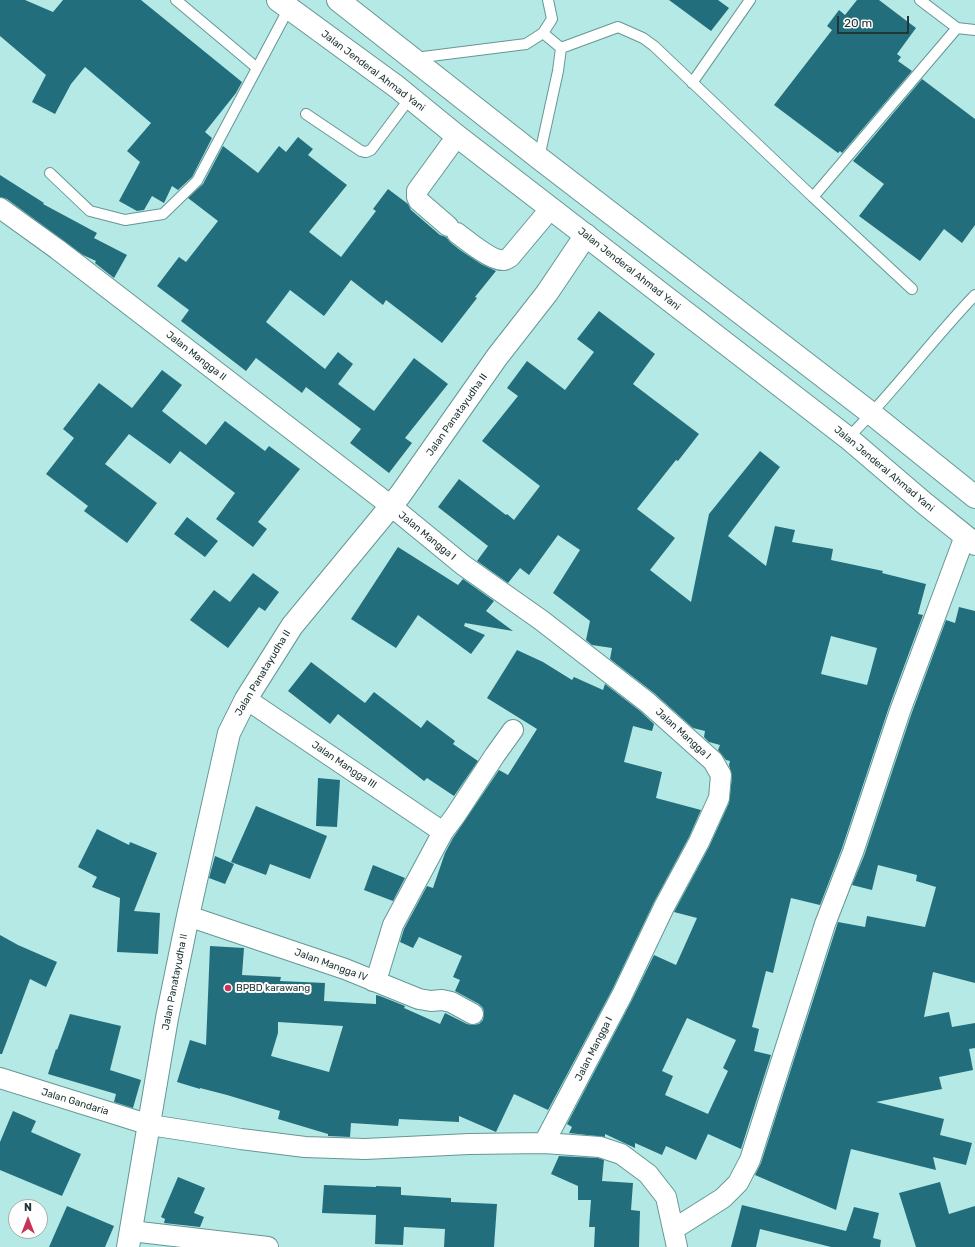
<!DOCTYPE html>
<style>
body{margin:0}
#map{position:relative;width:975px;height:1247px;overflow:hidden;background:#b5e9e6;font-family:Rubik,sans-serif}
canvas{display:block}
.north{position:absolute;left:8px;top:1199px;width:40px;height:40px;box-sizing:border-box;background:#fefefe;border:1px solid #a6aeae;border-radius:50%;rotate:0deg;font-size:11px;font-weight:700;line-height:16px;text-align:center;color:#213635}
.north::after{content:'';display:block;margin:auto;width:14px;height:18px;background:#c53557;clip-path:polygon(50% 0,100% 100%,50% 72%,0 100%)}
.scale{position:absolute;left:837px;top:16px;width:72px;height:18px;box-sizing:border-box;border:2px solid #213635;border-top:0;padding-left:5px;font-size:12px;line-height:14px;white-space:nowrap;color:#213635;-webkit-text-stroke:3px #fefefe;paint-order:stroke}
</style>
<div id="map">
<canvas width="975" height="1247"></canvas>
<div class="north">N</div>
<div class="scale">20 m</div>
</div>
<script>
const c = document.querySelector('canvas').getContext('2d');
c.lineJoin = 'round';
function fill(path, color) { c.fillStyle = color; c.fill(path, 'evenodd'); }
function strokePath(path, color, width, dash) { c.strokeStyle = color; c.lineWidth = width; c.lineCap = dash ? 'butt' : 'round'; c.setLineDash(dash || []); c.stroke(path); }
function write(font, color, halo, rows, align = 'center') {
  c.font = font + ' Rubik,sans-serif'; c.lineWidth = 4; c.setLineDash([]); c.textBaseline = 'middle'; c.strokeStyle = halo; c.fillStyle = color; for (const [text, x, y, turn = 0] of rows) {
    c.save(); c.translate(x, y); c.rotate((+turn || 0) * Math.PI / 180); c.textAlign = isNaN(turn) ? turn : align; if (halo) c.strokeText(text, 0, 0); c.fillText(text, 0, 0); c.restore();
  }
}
fill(new Path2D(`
 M0 0H25L53 12 63 0H141L242 82 236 93 205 132 212 138 192 177 178 190 172 186 164 203 152 196 144 210 137 211 119 201 140 162 127 151 151 123 85 67 71 84 55 114 32 102 46 75 0 36Z
 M669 0H718L729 8 711 31Z
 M857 0H879L916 28 897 54 901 57 898 61 912 71 842 153 840 151 838 153 774 105 832 30 827 26 839 10 845 15Z
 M922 79 975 119V225L962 243 944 229 920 261 859 216 884 184 853 161Z
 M298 137 313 149 308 155 347 185 309 232 341 257 376 211 373 209 388 189 408 204 411 210 440 235 446 237 450 242 460 250 481 264 496 271 475 297 477 298 442 343 386 300 383 305 351 280 324 316 290 290 266 322 325 369 338 352 353 364 338 384 374 411 414 358 448 384 405 438 412 443 389 473 350 443 361 429 306 387 302 393 256 358 246 371 181 321 189 310 157 286 179 257 186 262 218 221 188 198 203 184 223 146 258 173 279 146 286 152Z
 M0 175 44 203 43 204 97 233 94 238 127 255 114 278 95 263 96 261 83 255 7 199 0 197Z
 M599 311 655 354 633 384 699 434 678 461 676 460 637 509 675 538 650 570 691 602 709 514 760 451 780 467 728 536 766 566 775 526 795 530 792 542 833 549 831 560 883 571 882 573 926 584 918 614 923 615 889 707 842 848 820 905 791 898 773 973 766 971 752 1027 759 1029 754 1051 771 1055 741 1149 708 1134 696 1160 666 1146 662 1155 635 1143V1148L605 1134V1137L569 1133 572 1127 567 1124 632 1000 654 955 676 965 697 918 674 912 709 847 729 803 732 776 729 765 730 761 726 760 718 750 720 745 709 742 704 737 705 731 693 728 654 693 610 659 612 648 592 645 586 640 590 621 553 593 580 550 558 535 529 575 520 568 508 583 477 561 488 546 438 507 459 479 506 515 507 514 514 520 540 486 482 441 518 396 507 388 527 361 565 390 594 352 577 339ZM831 636 877 648 867 685 821 674ZM687 1018 736 1040 723 1068 728 1071 708 1114 665 1095 673 1076 662 1071Z
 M162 370 182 385 162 411 206 445 225 421 265 451 269 446 300 469 258 522 267 529 253 547 216 519 235 493 180 451 170 464 129 434 105 464 157 503 127 543 84 511 88 506 46 474 74 438 63 429 99 383 132 408Z
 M187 517 218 541 205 557 174 534Z
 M398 547 458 585 463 579 494 601 486 611 513 631 465 623 464 626 485 635 471 654 418 615 396 648 351 619Z
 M253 573 279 592 265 611 259 607 228 648 190 620 214 590 230 602Z
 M959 607 975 611V983L933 972 924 1017 949 1012 952 1027 975 1023V1048L969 1049 973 1070 939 1077 942 1089 876 1102 944 1119 940 1135 972 1143 966 1165 933 1157 936 1170 851 1149 836 1210 755 1175 761 1163 838 922 865 927 867 916 925 927 936 887 916 881 917 875 878 865 872 890 852 885 864 856 911 715 946 620 955 623Z
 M517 650 543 662 572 680 574 677 603 690 605 684 640 711 654 724 652 731 633 726 624 762 662 772 656 798 701 810 689 837 654 902 612 990 548 1110 514 1094 496 1132 459 1116V1122L399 1119 398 1126 351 1123 350 1137 328 1136V1134L278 1119 280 1111 227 1095 200 1088V1089L177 1082 190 1040 206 1045 210 946 244 948 242 975 281 977 280 981 325 983 324 1001 376 1004V995L380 996 405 1006 404 1008 440 1024 445 1013 467 1024 473 1025 479 1024 483 1020 484 1013 483 1008 479 1004 455 991 460 980 453 977 462 956 419 937 413 948 400 942 404 929 427 886 433 888 445 853 453 838 499 770 508 775 537 729 487 698ZM278 1022 343 1026 329 1072 271 1056 278 1033Z
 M311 662 365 703 374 692 421 728 427 720 455 741 453 744 478 761 454 796 427 778 424 781 338 714 330 724 288 691Z
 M318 778 340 780 337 827 316 826Z
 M256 806 327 836 310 879 270 864 266 875 231 862Z
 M97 829 129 845 130 842 157 853 134 911 160 913 158 954 117 952 120 898 92 887 97 877 78 867Z
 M215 856 234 864 225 884 209 878Z
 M373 865 405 878 393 901 364 890Z
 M0 935 18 945 57 962 46 987 30 979 2 1054H0Z
 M70 1014 121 1026 110 1070 141 1080 133 1108 114 1102 116 1094 48 1074 56 1049 57 1050Z
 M13 1111 36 1121 31 1132 81 1154 62 1196 0 1170V1142Z
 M559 1156 598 1158 604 1160 602 1181 633 1183 631 1210 640 1211 639 1247H594L595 1227H589L591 1200H578V1186L551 1174Z
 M178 1177 205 1188 194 1213 204 1217 200 1227 164 1223 165 1219 161 1217Z
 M940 1182 949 1214 975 1206V1247H916L899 1193Z
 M324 1185 376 1187V1186L401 1187V1195L451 1198V1202L497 1204 494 1247H444L445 1229 404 1227 403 1245 375 1244 376 1215 322 1213Z
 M742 1205 846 1231 854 1207 879 1213 873 1238 881 1240 880 1247H831L760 1229 756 1247H731Z
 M67 1206 114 1226 105 1247H49Z`), '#236e7c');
const lane = new Path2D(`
 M176 0 257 68
 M957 28 975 30
 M543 33 561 48
 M561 48 618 27 643 38 654 46 813 197 957 28 920 0
 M415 58 526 44 543 33 552 19 548 0
 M692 83 750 0
 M306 114 361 151 366 152 371 150 410 98
 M539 158 558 71 561 48
 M50 173 90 211 125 220 163 214 197 181 289 8
 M813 197 912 289
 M848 438C893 393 931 341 975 295`);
const street = new Path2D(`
 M0 208 57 249 391 506 463 565 541 620 647 702 713 761 721 775 719 798 699 842 664 907 622 995 544 1143
 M448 226 419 201 417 197V191L457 136
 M457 233C466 240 493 262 504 260 506 260 508 258 510 257L551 208
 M246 699 443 832
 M188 916 345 969 419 999 431 1001 442 1000 451 1002 473 1014
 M373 981 379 971 393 925 443 832 455 816 495 755 513 730
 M0 1078 150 1125 241 1139 305 1147 365 1149 469 1144 544 1143 600 1147 621 1154 648 1174 666 1197 677 1247
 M674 1229 723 1198 738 1183 750 1160 825 924 853 852 900 711 965 536
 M131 1231 268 1247`);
const secondary = new Path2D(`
 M128 1247 167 1018 188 916 229 733 246 699 292 626 400 495 497 357 547 293 586 235`);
const primary = new Path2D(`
 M278 0 397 87 457 136 848 438 924 503 975 544
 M338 0 539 158 872 414 975 497`);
strokePath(lane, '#659794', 12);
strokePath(street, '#659794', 22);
strokePath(secondary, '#659794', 24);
strokePath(primary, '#659794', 24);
strokePath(lane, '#fff', 10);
strokePath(street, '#fff', 20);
strokePath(secondary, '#fff', 22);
strokePath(primary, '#fff', 22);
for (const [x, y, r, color] of [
 [228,988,4,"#c53557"]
]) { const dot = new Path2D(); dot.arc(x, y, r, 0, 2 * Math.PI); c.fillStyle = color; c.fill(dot); strokePath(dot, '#fefefe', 1.5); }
write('10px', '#213635', '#fefefe', [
 ["Jalan Jenderal Ahmad Yani",373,71,37],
 ["Jalan Jenderal Ahmad Yani",629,269,38],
 ["Jalan Mangga II",196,356,38],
 ["Jalan Panatayudha II",457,415,-55],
 ["Jalan Jenderal Ahmad Yani",884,469,40],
 ["Jalan Mangga I",427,536,39],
 ["Jalan Panatayudha II",263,673,-59],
 ["Jalan Mangga I",683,734,42],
 ["Jalan Mangga III",344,765,34],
 ["Jalan Mangga IV",331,965,20],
 ["Jalan Panatayudha II",175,982,-79],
 ["Jalan Mangga I",594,1049,-63],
 ["Jalan Gandaria",75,1102,17]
]);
write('10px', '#213635', '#fefefe', [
 ["BPBD karawang",236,988]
], 'left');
</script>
